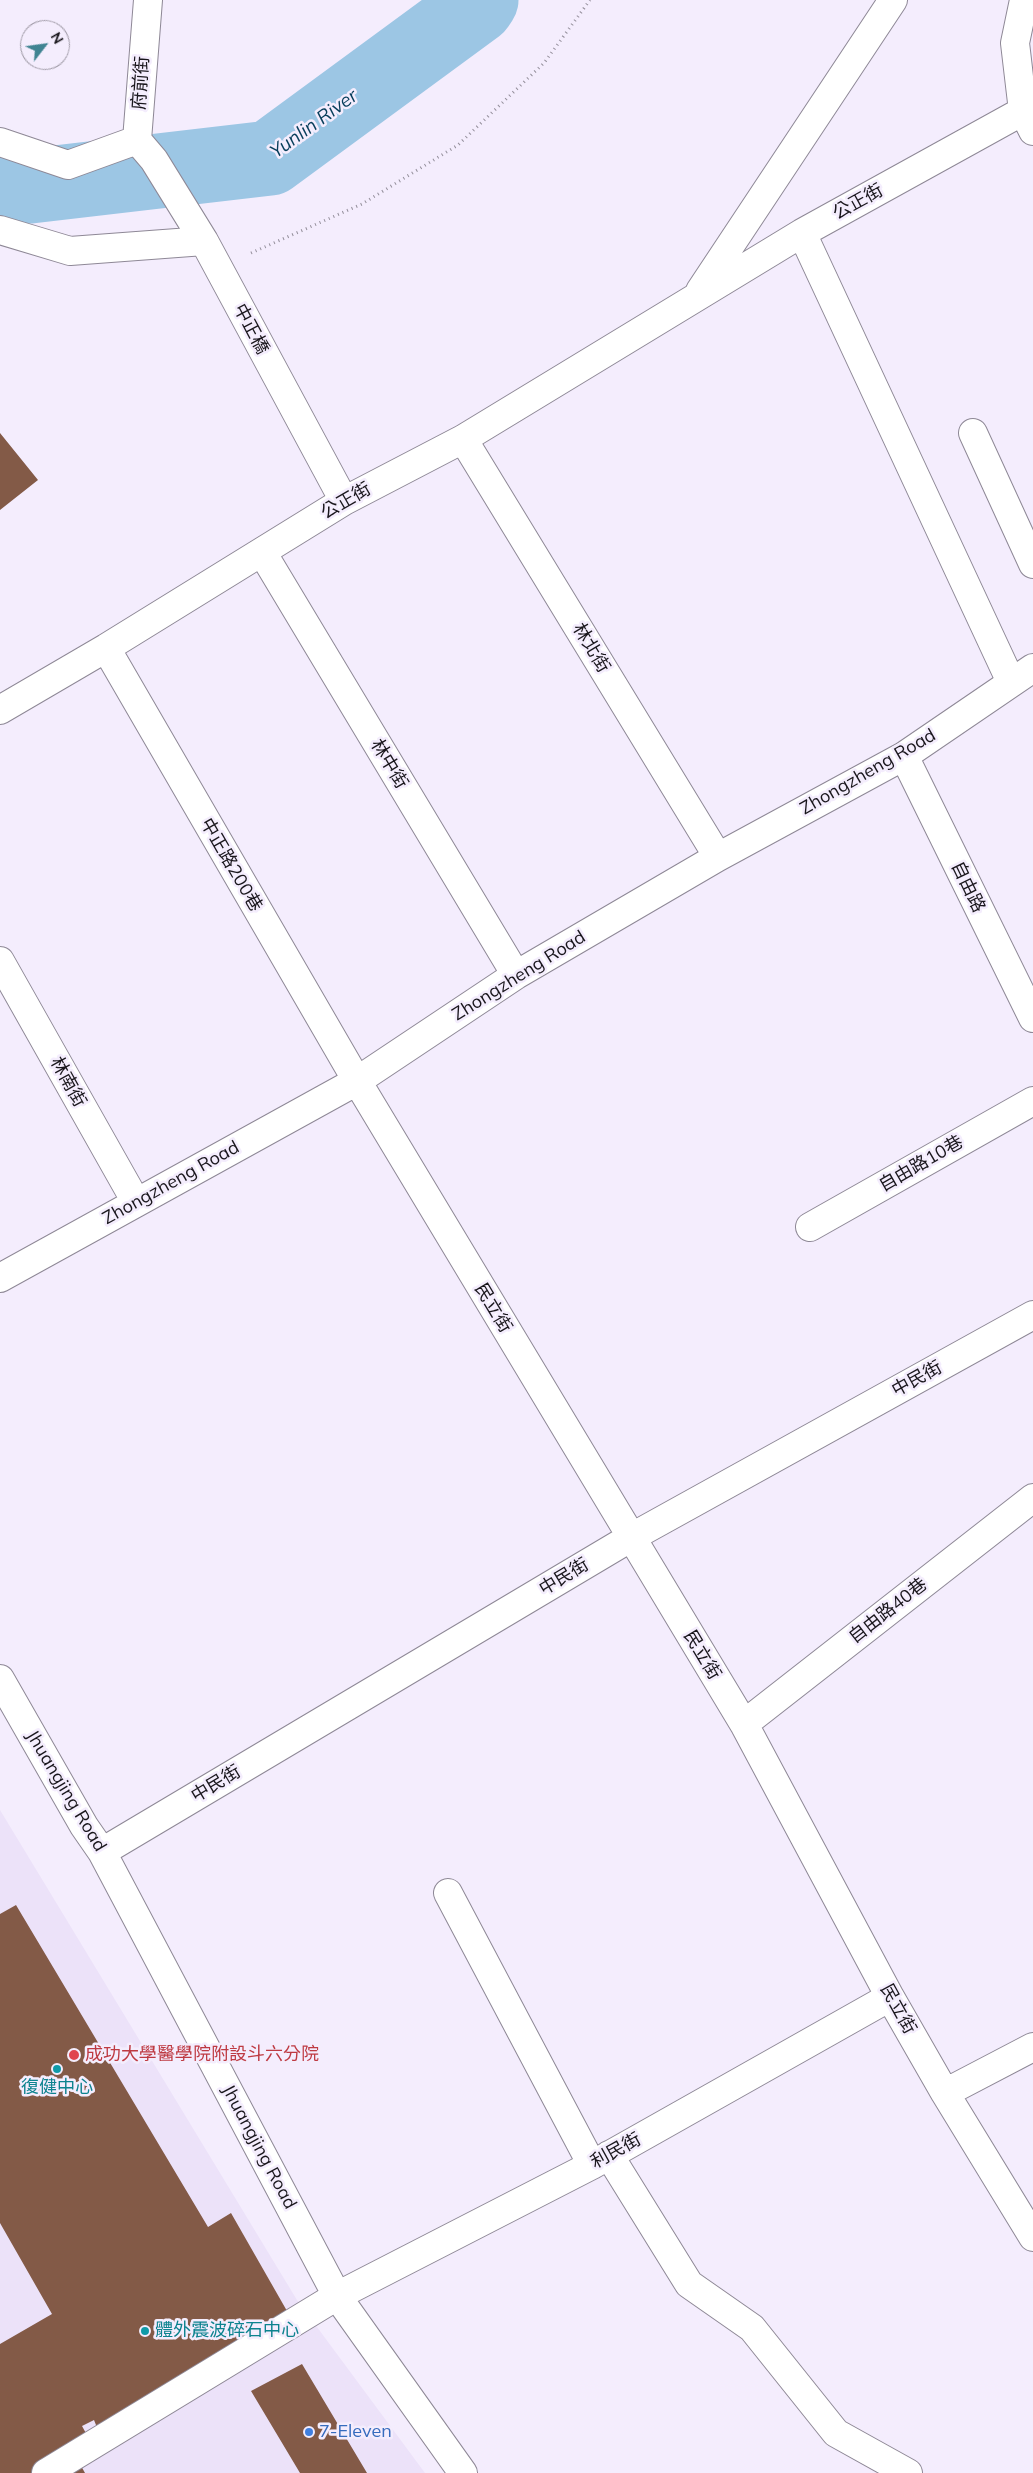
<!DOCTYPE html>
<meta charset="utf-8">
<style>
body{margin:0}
#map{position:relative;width:1033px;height:2473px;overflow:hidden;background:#f4edfd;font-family:Mulish,sans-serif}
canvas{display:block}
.north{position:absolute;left:20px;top:20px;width:50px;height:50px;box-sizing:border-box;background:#f4edfd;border:1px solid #9c97a3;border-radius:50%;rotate:60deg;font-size:14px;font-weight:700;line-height:20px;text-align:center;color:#19161c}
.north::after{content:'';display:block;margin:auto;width:18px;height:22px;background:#408492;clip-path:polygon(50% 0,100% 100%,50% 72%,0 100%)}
</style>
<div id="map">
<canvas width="1033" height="2473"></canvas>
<div class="north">N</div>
</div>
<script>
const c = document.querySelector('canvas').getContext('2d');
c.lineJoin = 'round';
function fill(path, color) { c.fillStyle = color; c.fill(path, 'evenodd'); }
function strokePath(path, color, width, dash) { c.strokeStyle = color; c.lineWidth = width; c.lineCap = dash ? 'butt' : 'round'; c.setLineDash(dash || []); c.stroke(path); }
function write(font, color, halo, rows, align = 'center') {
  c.font = font + ' Mulish,"Noto Sans TC",sans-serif'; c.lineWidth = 5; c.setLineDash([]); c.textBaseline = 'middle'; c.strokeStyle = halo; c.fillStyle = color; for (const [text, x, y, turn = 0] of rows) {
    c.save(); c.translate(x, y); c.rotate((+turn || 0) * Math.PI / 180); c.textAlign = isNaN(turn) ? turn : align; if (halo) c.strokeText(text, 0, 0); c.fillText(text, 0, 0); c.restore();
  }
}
fill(new Path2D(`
 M0 1810 297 2300 425 2473H0Z`), '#ece2f9');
strokePath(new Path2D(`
 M0 176 30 186 270 158 477 6 481 0`), '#9cc6e4', 75);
fill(new Path2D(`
 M0 433 38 480 0 510Z
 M16 1905 208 2227 231 2213 291 2318 100 2435 94 2420 82 2426 88 2437 71 2448 85 2473H0V2344L52 2314 0 2223V1914Z
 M302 2364 367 2473H300L251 2391Z`), '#835a47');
const minor = new Path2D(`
 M148 0 137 140 154 160 204 241 344 501
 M1024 0 1015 43 1023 111 1033 131
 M0 142 68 165 137 140
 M0 230 70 251 204 241
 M802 233 1011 682
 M700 291 893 0
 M973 433 1033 564
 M463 439 718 857
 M262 552 516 975
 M106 648 357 1081 744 1724 890 1997 945 2093 1033 2237
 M0 710 106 648 344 501 463 439 802 233 1023 111
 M904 756 1033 1018
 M0 961 136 1202
 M810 1227 1033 1101
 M0 1278 357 1081 516 975 718 857 904 756 1033 668
 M0 1679 84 1826 102 1852 337 2296 463 2473
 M744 1724 1033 1498
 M102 1852 630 1538 1033 1315
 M448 1893 592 2165
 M945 2093 1033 2047
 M609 2155 689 2284 752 2328 836 2433 908 2473
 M46 2473 337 2296 592 2165 890 1997`);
strokePath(minor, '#8e8896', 30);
strokePath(new Path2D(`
 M251 253 362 204 458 145 544 63 590 0`), '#948f9b', 3, [1, 4]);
strokePath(minor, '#fff', 28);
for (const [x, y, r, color] of [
 [74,2055,6,"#e0444e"],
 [57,2069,5,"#0f9aa8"],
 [145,2331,5,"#0f9aa8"],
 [309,2432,5,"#3f7fe0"]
]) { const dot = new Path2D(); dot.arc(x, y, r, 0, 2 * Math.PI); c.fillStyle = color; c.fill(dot); strokePath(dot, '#f4edfd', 2); }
write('18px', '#19161c', '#f4edfd', [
 ["府前街",141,83,-86],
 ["公正街",858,202,-29],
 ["中正橋",251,329,62],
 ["公正街",346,501,-30],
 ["林北街",591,648,59],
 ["林中街",389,764,59],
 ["Zhongzheng Road",868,772,-30],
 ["中正路200巷",231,865,60],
 ["自由路",968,887,64],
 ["Zhongzheng Road",519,976,-32],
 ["林南街",68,1082,61],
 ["自由路10巷",921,1164,-30],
 ["Zhongzheng Road",171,1183,-29],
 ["民立街",493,1308,59],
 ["中民街",917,1379,-29],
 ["中民街",564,1577,-31],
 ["自由路40巷",888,1611,-38],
 ["民立街",702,1655,59],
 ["中民街",216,1784,-31],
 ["Jhuangjing Road",66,1791,59],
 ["民立街",898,2009,61],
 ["Jhuangjing Road",259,2147,62],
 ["利民街",616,2151,-29]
]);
write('18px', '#be3a42', '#f4edfd', [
 ["成功大學醫學院附設斗六分院",85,2055]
], 'left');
write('18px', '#0d838f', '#f4edfd', [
 ["復健中心",57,2088],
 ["體外震波碎石中心",155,2331,"left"]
]);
write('18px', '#366cbe', '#f4edfd', [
 ["7-Eleven",319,2432]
], 'left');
write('italic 19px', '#073e5b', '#f4edfd', [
 ["Yunlin River",314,124,-36]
]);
</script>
